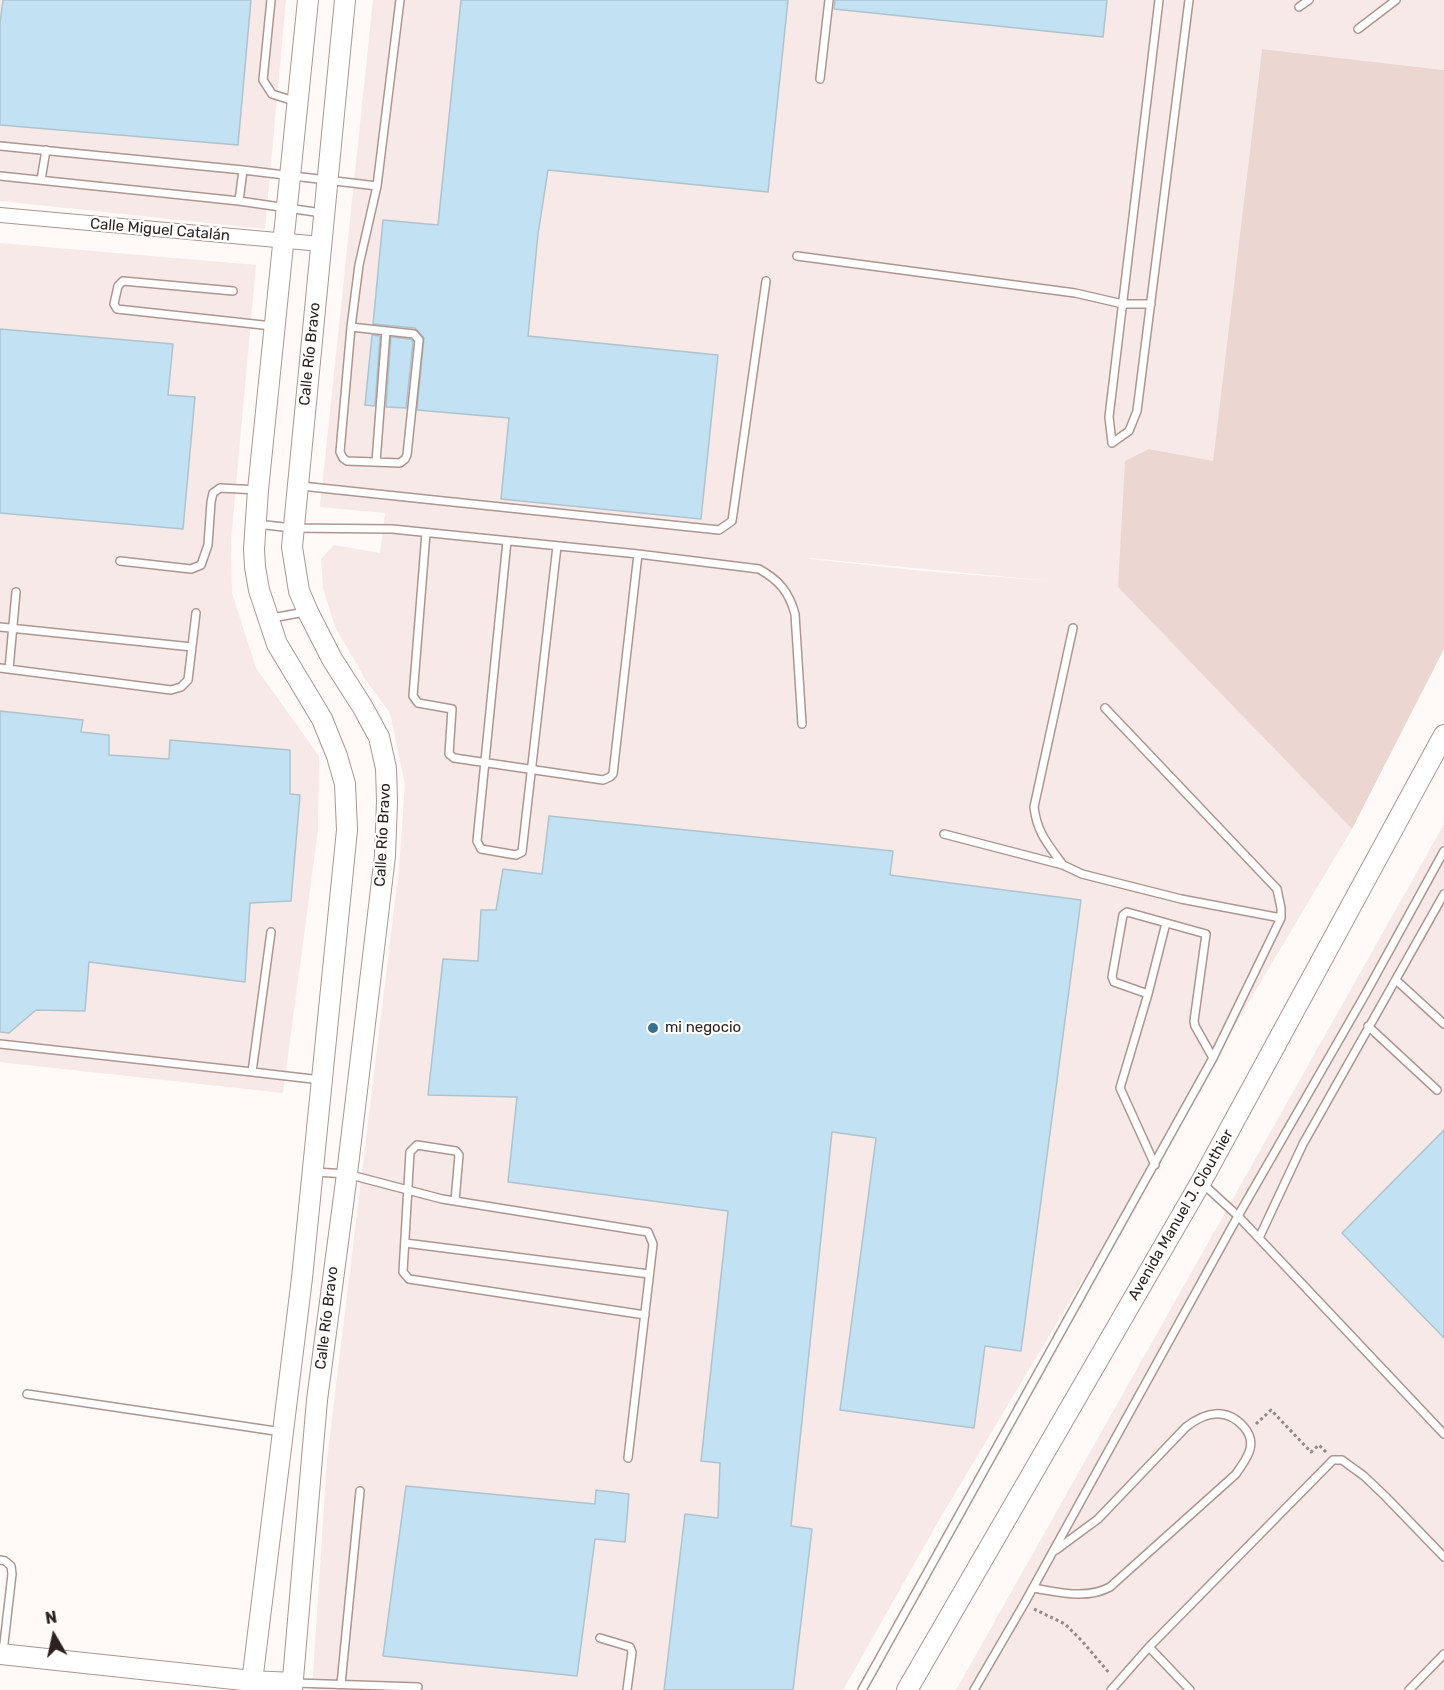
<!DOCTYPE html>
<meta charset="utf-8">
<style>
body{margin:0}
#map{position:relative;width:1444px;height:1690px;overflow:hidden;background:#fff9f8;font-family:Rubik,sans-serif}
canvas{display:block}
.north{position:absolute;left:24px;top:1606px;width:60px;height:60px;-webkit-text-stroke:4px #fff;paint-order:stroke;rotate:351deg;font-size:16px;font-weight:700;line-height:24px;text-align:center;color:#2c2321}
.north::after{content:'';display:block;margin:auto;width:21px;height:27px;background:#2c2321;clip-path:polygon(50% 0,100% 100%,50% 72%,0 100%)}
</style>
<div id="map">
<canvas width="1444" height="1690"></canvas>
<div class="north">N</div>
</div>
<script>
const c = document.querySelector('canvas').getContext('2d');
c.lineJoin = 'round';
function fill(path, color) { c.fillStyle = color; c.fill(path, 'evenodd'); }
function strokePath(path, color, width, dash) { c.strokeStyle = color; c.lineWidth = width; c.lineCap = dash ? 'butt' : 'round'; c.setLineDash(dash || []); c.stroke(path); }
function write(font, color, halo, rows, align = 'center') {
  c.font = font + ' Rubik,sans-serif'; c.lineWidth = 4.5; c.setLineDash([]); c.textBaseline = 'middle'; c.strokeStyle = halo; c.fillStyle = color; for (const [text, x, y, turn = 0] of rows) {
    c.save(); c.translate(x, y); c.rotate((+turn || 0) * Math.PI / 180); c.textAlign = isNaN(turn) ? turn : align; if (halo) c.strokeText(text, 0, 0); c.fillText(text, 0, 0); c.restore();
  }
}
fill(new Path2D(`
 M0 0H286L265 229 0 201Z
 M373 0H1444V70L1262 49 1213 462 1150 449 1119 587 1352 829 939 1520 843 1690H312L327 1460 399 868 405 784 390 713 367 682 335 627 323 588 321 559 334 545 380 553 385 513 320 507ZM810 559V558L1051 581 922 571Z
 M0 243 256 265 231 540 232 593 256 668 319 756 318 830 283 1093 0 1062Z
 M1444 824V1690H956Z`), '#f7e9e7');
fill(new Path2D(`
 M1262 49 1444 70V649L1352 829 1118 587 1125 461 1149 449 1213 461Z`), '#ecd6d1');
const building = new Path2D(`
 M3 0H251L238 145 0 125V23Z
 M461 0H788L768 192 548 170 538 234 528 336 718 355 701 519 501 499 509 418 417 410 424 338 415 328 373 324 383 220 438 225Z
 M835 0H1107L1103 37 834 9Z
 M0 329 173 344 168 395 195 397 183 529 0 513Z
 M372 335 380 336 375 406 365 405Z
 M391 337 411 339 413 342 406 408 386 407Z
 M0 711 83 720 81 732 109 735V755L169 759 170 740 290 750V794L300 795 291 901 250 903 245 982 89 962 85 1011 36 1010 9 1033 0 1032Z
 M549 816 893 851 890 875 1081 900 1021 1351 985 1346 974 1428 840 1410 876 1138 832 1132 791 1526 812 1529 793 1690H664L685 1514 718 1518 720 1463 701 1461 728 1211 508 1182 517 1097 428 1095 443 959 478 961 481 910H496L503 869 542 874Z
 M1444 1130V1338L1342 1233Z
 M406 1486 595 1504 596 1490 629 1494 625 1542 595 1539 577 1676 383 1656Z`);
fill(building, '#c2e1f2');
strokePath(building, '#aec3cf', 1.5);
const lane = new Path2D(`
 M271 0 263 80 272 94 297 102
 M1159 0 1109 417 1112 443 1129 431 1137 411 1189 0
 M1299 7 1309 0
 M1358 29 1396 0
 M820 79 829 0
 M0 146 243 170 377 186
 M0 176 239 201 243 170
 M41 180 46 150
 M239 201 322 213
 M797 256 1075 293 1123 304H1151
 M233 291 123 281 118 286 114 304 117 309 272 326
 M351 327 414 334 419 340 407 455 405 459 400 463 347 461 343 458 340 452 351 327 359 265 377 186 400 0
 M376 462 386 331
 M301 486 719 530 732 521 766 281
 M257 524 292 528 392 529 638 554 759 569C779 580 789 592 795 614L802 724
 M426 533 413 696 418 703 452 709 449 754 454 758 603 780 610 777 613 774 638 554
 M507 541 477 841 481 849 516 855 522 852 557 546
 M120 561 191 569 201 565 208 545 211 502 213 493 220 488 258 490
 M272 618 305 612
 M0 627 192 647
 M0 668 171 690 181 687 188 680 196 613
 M9 669 16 592
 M944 834 1063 865 1082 874 1181 899 1281 918
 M1063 865C1048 844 1037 833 1034 807L1073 628
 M271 932 252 1072 321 1080
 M1396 980 1444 1024
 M1148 994 1114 982 1112 977 1123 915 1127 912 1206 934 1194 1021 1195 1026 1213 1058
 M1368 1026 1437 1090
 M0 1044 252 1072
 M1155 1165 1120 1088 1148 994 1166 923
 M315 1172 347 1174 442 1199 648 1232 653 1244 628 1458
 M1202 1183 1238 1216 1444 1434
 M455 1201 459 1155 456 1151 417 1145 410 1152 403 1272 409 1279 645 1315
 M1259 1238 1303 1144 1444 894
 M405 1243 649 1274
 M27 1394 282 1432
 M0 1560 5 1561 11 1566 12 1574 3 1652
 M1033 1588C1059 1592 1086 1600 1110 1587L1236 1474C1241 1466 1248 1458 1250 1449 1252 1441 1250 1434 1244 1427 1226 1407 1205 1412 1186 1427L1098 1519 1056 1550
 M600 1638 630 1647 632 1652 627 1690
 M1149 1647 1190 1690
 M295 1683 418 1687
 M341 1684 360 1491
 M862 1690 1213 1058 1281 918V908L1277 889 1105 708
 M974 1690 1024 1604 1238 1216 1366 993 1444 851
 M1111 1690 1149 1647 1333 1460H1342L1364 1476 1385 1496 1444 1557
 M1409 1690 1444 1654`);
const street = new Path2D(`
 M0 215 321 244`);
const secondary = new Path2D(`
 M0 1654 252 1681 293 1683
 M251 1690 302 1278 347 830 345 784 337 756 322 719 277 644 259 590 255 567 254 549 258 490 308 0
 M292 1690 317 1400 347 1174 385 856 387 801 386 768 379 737 362 706 332 659 308 612 299 591 292 547 345 0
 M907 1690 1201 1182 1444 735`);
strokePath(lane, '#ad9691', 10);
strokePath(street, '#ad9691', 16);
strokePath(secondary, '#ad9691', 22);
strokePath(new Path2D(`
 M1256 1424 1271 1410 1311 1452 1319 1445 1327 1453
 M1034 1609 1065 1624 1082 1641 1110 1674`), '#928b89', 3, [3, 3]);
strokePath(lane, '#fff', 7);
strokePath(street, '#fff', 14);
strokePath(secondary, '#fff', 20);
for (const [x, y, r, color] of [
 [653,1028,6,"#386f8a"]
]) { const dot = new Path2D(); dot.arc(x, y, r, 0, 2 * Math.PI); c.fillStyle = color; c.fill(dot); strokePath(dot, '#fff', 2); }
write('15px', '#2c2321', '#fff', [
 ["Calle Miguel Catalán",160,230,5],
 ["Calle Río Bravo",310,354,-84],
 ["Calle Río Bravo",383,835,-87],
 ["Avenida Manuel J. Clouthier",1181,1215,-60],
 ["Calle Río Bravo",327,1318,-83]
]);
write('15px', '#2c2321', '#fff', [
 ["mi negocio",665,1028]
], 'left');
</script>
